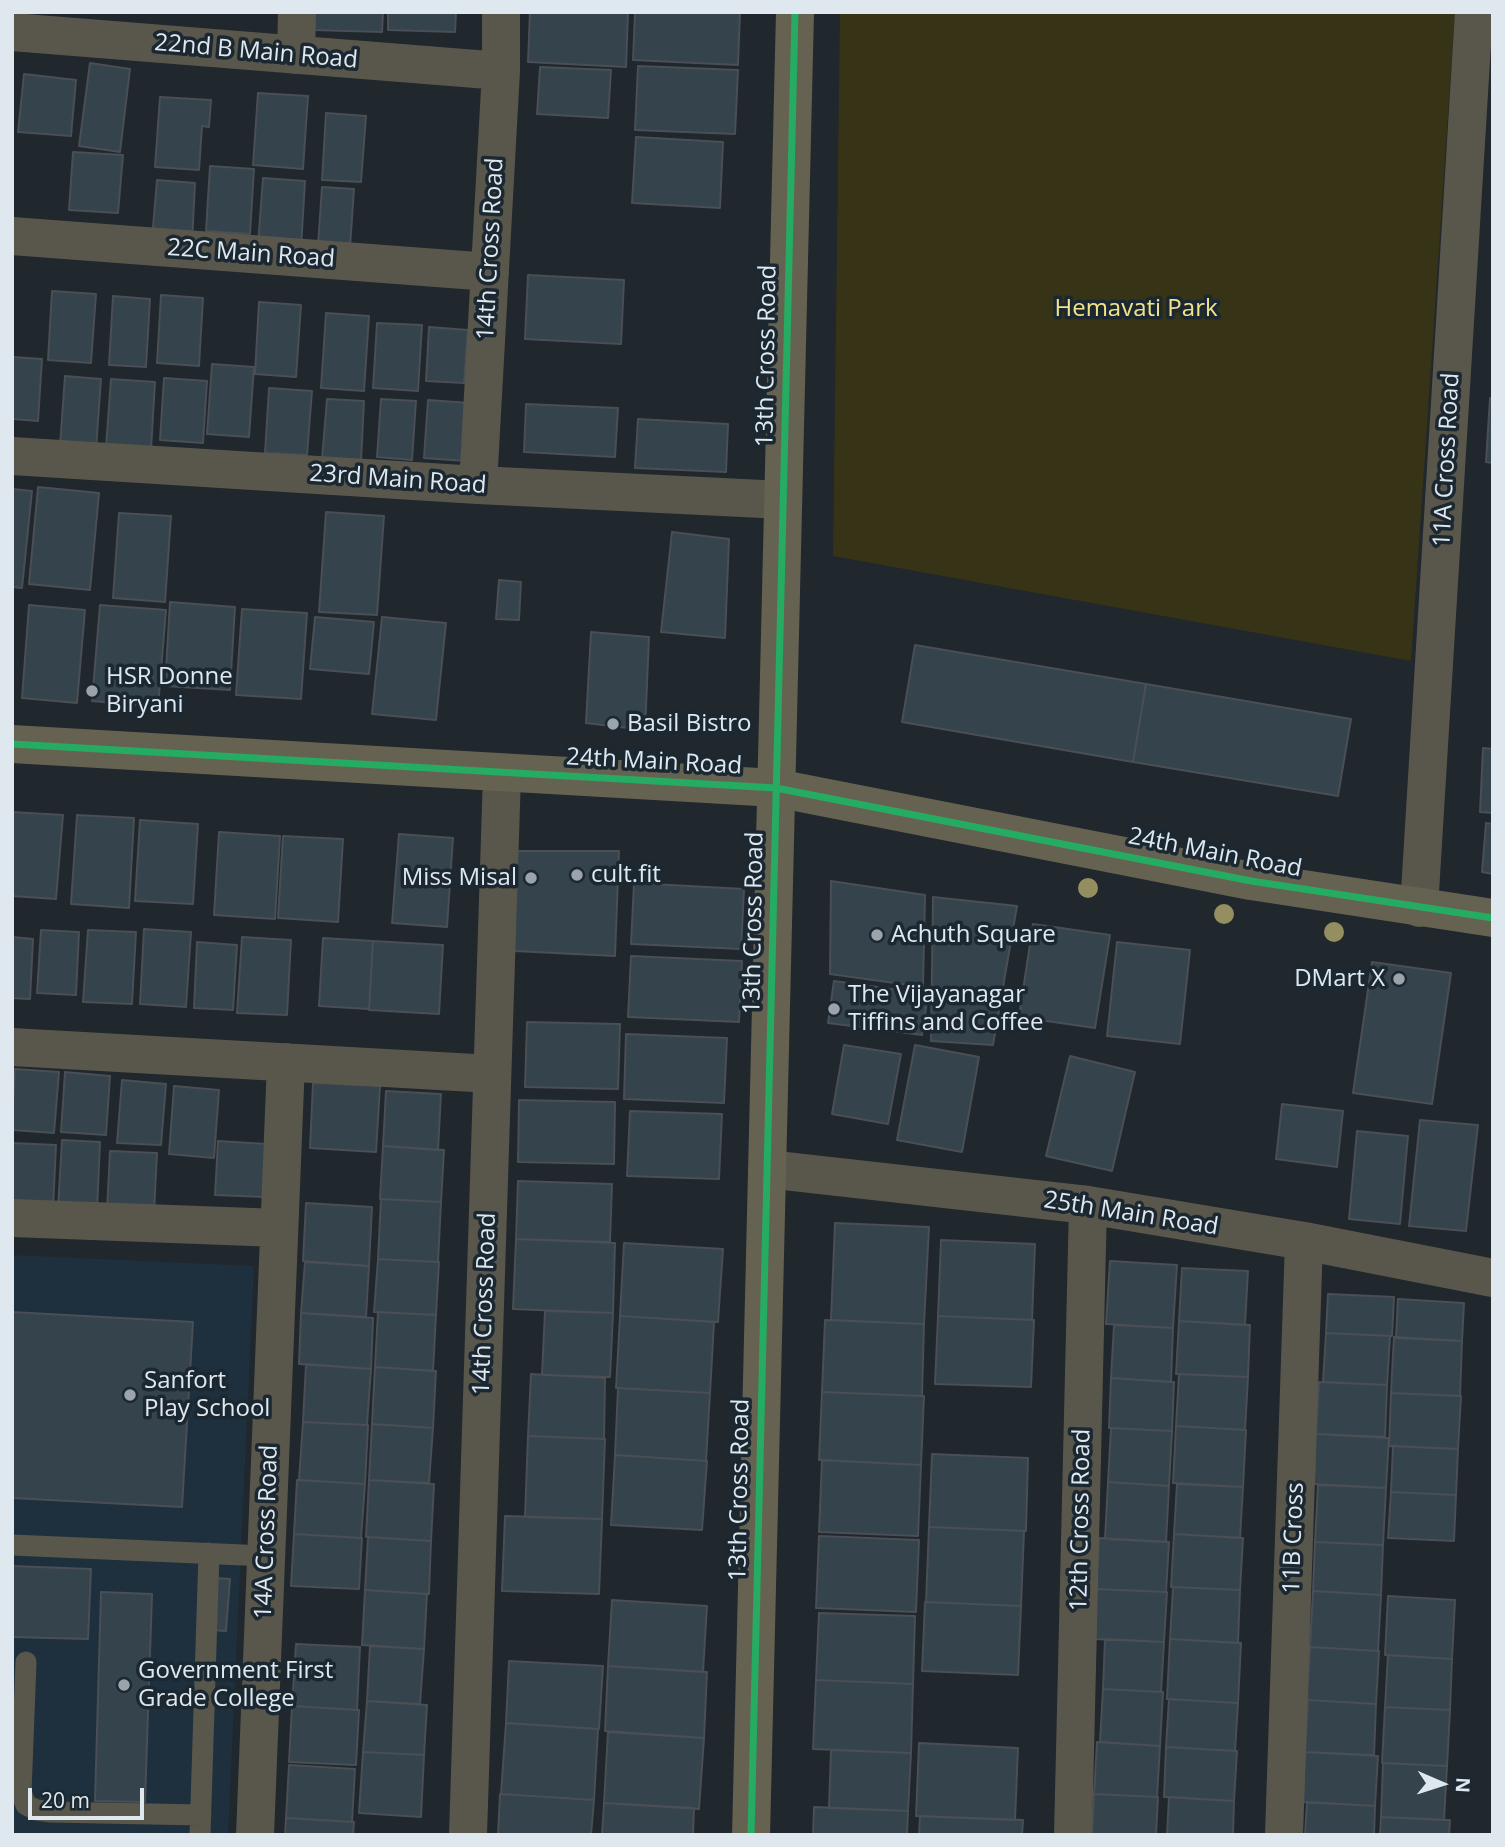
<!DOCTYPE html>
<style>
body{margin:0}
#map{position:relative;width:1505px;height:1847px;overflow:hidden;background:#20272d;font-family:"Open Sans",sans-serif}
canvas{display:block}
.frame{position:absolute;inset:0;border:14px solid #dfe8ef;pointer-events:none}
.north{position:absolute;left:1407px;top:1749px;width:70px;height:70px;-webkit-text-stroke:5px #1b2832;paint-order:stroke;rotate:93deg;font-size:19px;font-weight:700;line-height:28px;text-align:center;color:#dfe8ef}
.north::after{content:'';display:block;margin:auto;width:24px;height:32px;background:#dfe8ef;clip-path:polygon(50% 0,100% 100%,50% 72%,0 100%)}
.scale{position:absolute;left:28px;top:1788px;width:116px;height:32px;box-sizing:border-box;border:4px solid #dfe8ef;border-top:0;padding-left:9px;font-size:21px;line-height:24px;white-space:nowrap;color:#dfe8ef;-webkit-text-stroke:5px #1b2832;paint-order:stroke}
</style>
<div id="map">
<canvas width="1505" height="1847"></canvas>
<div class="frame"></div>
<div class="north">N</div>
<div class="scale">20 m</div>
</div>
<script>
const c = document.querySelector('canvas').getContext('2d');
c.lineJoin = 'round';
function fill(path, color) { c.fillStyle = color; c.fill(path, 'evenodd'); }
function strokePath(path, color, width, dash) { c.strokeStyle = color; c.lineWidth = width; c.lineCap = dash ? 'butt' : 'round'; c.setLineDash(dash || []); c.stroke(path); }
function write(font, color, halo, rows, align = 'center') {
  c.font = font + ' "Open Sans",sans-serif'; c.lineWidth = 7; c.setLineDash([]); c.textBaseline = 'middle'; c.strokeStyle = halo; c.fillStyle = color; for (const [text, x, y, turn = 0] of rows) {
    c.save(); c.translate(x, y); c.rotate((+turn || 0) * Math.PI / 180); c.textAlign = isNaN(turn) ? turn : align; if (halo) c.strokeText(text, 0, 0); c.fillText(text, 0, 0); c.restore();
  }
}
fill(new Path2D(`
 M12 1255 254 1266 228 1835H12Z`), '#1e303d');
fill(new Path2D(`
 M840 12H1455L1411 661 833 556Z`), '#373317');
const building = new Path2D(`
 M314 12H383L382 32 313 30Z
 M388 12H456L455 32 388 30Z
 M530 12H628L626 67 528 62Z
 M635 12H740L738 65 633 60Z
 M90 63 130 69 120 152 79 146Z
 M638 66 738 70 735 134 635 130Z
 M540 67 611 70 608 118 537 114Z
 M24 74 76 80 71 136 18 132Z
 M258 93 308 96 303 169 253 165Z
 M160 97 211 100 209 127 202 126 199 170 155 167Z
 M326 113 366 116 361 182 322 180Z
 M636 137 723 142 720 208 632 203Z
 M73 152 123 155 118 213 69 210Z
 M210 166 254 169 250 234 206 231Z
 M263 178 305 181 301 248 258 245Z
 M157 180 195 183 192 242 152 239Z
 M322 187 354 189 350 247 318 245Z
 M528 275 624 280 621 344 525 339Z
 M52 291 96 294 91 363 48 360Z
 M161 295 203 298 199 366 157 363Z
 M113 296 150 299 146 367 109 365Z
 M259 302 301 305 296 377 255 374Z
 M326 313 369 316 364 391 321 388Z
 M377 323 422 325 418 391 373 388Z
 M429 327 468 330 464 383 426 381Z
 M12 357 42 359 38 421 12 419Z
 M212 364 254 367 249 437 207 434Z
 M65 376 101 379 96 449 60 446Z
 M164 378 207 381 203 443 160 440Z
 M111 379 155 382 151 450 106 447Z
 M269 388 312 391 307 455 265 453Z
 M1490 398H1493V463L1486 462Z
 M327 399 364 401 361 461 322 459Z
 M381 399 416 401 412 460 377 457Z
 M428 400 470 403 466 461 424 458Z
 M526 404 618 408 615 457 524 452Z
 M638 419 728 424 726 472 635 468Z
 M38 487 99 493 90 590 29 584Z
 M12 489 32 491 22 588 12 587Z
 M326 512 384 516 377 615 319 612Z
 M119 513 171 516 165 602 113 598Z
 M672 532 729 539 725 638 661 632Z
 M499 580 521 582 519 620 496 619Z
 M170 602 235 607 230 690 165 686Z
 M29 605 85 610 77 703 22 698Z
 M100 605 166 610 158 707 92 701Z
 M242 609 307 613 301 699 236 695Z
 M315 617 374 622 369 674 310 669Z
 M382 617 446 623 436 720 372 714Z
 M591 632 649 637 645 730 586 723Z
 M915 645 1146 684 1133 762 902 722Z
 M1146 684 1351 719 1338 796 1133 762Z
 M1483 748 1493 749V813L1480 812Z
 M12 812 63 815 56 899 12 896Z
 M77 815 134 818 129 908 71 904Z
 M140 820 198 824 193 904 135 901Z
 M1486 823 1493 824V874L1482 872Z
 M219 832 280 836 275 919 214 915Z
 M399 834 453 838 447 927 392 923Z
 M283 836 343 839 338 922 278 918Z
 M516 851H619L615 956 514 951Z
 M831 881 925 895 923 987 830 974Z
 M634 883 744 889 741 949 631 944Z
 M933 897 1017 906 993 1045 931 1041Z
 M1033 924 1110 935 1095 1028 1019 1017Z
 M144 929 191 932 186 1007 140 1004Z
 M41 930 79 932 76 995 37 993Z
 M88 930 136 932 132 1004 83 1002Z
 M12 937 33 939 30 999 12 998Z
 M242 937 291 940 287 1015 237 1013Z
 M323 938 373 941 369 1009 319 1006Z
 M373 941 443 945 439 1014 369 1010Z
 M197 942 237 945 233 1010 194 1008Z
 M1117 942 1190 950 1180 1044 1107 1036Z
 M631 956 742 961 739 1022 628 1017Z
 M1372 962 1451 973 1432 1104 1353 1093Z
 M834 981 928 994 922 1035 828 1023Z
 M527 1022 620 1024 618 1089 525 1087Z
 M626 1034 727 1038 724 1103 624 1099Z
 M844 1045 901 1054 888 1124 832 1114Z
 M915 1045 979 1057 962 1152 897 1140Z
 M1070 1056 1135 1072 1112 1171 1046 1156Z
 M15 1069 59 1072 54 1133 12 1130Z
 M65 1072 110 1076 106 1135 61 1132Z
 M122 1080 166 1084 161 1145 117 1143Z
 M313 1083 380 1086 376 1152 310 1148Z
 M174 1086 219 1090 214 1158 169 1154Z
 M386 1091 441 1094 438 1150 383 1146Z
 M519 1100 615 1102 614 1164 518 1162Z
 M1282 1104 1343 1111 1337 1167 1276 1159Z
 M630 1111 722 1114 719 1179 627 1176Z
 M1420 1120 1478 1125 1466 1231 1409 1226Z
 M1357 1131 1408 1136 1400 1224 1349 1219Z
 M62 1140 100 1142 97 1211 58 1209Z
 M218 1141 267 1144 264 1197 215 1195Z
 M12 1143 56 1145 53 1210 12 1209Z
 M383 1146 444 1150 441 1202 380 1199Z
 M110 1151 157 1153 154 1212 107 1210Z
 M518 1181 612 1184 610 1242 516 1239Z
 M381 1199 441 1202 438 1262 378 1259Z
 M306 1203 372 1207 369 1266 303 1261Z
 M835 1223 929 1227 924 1324 831 1320Z
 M516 1239 615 1243 613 1313 513 1309Z
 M941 1240 1035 1244 1032 1320 938 1316Z
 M624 1243 723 1249 718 1322 620 1316Z
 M378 1259 439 1262 436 1315 374 1312Z
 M1110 1261 1177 1265 1173 1328 1106 1324Z
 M305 1262 369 1266 366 1317 301 1313Z
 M1182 1268 1248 1271 1245 1325 1179 1321Z
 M1328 1294 1394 1297 1392 1336 1326 1333Z
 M1398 1299 1464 1303 1462 1341 1396 1338Z
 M545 1311 613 1313 610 1377 542 1375Z
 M12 1312 193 1322 182 1507 12 1498Z
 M378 1312 436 1315 433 1371 375 1367Z
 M301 1313 373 1318 371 1369 299 1364Z
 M620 1316 714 1322 710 1393 616 1388Z
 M938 1316 1034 1320 1031 1387 935 1384Z
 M825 1320 924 1324 922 1396 822 1392Z
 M1179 1321 1250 1325 1248 1377 1176 1374Z
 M1114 1325 1173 1328 1171 1382 1111 1378Z
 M1326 1333 1390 1336 1387 1385 1323 1382Z
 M1394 1337 1462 1341 1460 1396 1391 1393Z
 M306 1364 371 1369 367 1425 303 1422Z
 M375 1367 436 1371 433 1428 372 1424Z
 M531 1374 605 1378 604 1439 528 1436Z
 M1179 1374 1248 1377 1245 1430 1176 1426Z
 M1111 1378 1174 1382 1172 1431 1109 1428Z
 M1319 1382 1387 1385 1385 1437 1316 1434Z
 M618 1388 710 1393 706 1461 615 1455Z
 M822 1392 924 1396 921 1465 819 1460Z
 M1391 1393 1461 1396 1458 1449 1389 1446Z
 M303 1422 368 1425 365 1484 299 1480Z
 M372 1424 433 1428 429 1483 369 1480Z
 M1176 1426 1246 1430 1243 1487 1173 1483Z
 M1111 1428 1172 1431 1169 1486 1108 1482Z
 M1316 1434 1389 1438 1386 1488 1314 1484Z
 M528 1436 605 1439 602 1519 525 1517Z
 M1393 1446 1458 1449 1456 1495 1391 1492Z
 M932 1454 1028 1458 1026 1531 929 1527Z
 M615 1455 707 1461 702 1530 611 1525Z
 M822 1460 921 1465 918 1536 819 1532Z
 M297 1480 365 1484 361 1538 294 1534Z
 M369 1480 434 1484 431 1541 366 1537Z
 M1108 1482 1169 1486 1166 1542 1105 1539Z
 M1177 1484 1243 1487 1240 1538 1174 1534Z
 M1318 1485 1386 1488 1383 1545 1315 1542Z
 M1391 1492 1456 1495 1454 1541 1388 1538Z
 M505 1516 602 1519 599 1594 502 1591Z
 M929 1527 1024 1531 1021 1606 926 1602Z
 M294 1534 362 1538 359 1589 291 1586Z
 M1174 1534 1243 1538 1240 1590 1171 1587Z
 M819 1536 919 1540 916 1612 816 1608Z
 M368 1537 431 1541 429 1594 365 1590Z
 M1099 1538 1169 1542 1166 1592 1096 1589Z
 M1315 1542 1383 1545 1381 1595 1313 1591Z
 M12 1566 91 1569 88 1639 12 1637Z
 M215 1578 230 1579 226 1631 212 1630Z
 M1173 1587 1240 1590 1238 1643 1170 1639Z
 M1096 1589 1167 1592 1164 1642 1094 1639Z
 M365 1590 427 1594 424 1649 362 1645Z
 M1313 1591 1381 1595 1378 1651 1310 1647Z
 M101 1592 152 1594 145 1802 95 1801Z
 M1388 1596 1455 1600 1452 1659 1385 1655Z
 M612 1600 707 1606 703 1672 608 1666Z
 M925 1602 1021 1606 1018 1675 922 1671Z
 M819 1613 915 1616 913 1684 816 1680Z
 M1105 1639 1164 1642 1161 1692 1103 1689Z
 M1170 1639 1241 1643 1238 1703 1167 1699Z
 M296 1644 360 1647 357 1710 292 1706Z
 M370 1646 424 1649 420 1704 367 1701Z
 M1310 1647 1379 1651 1376 1704 1307 1700Z
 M1388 1655 1452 1659 1450 1710 1385 1707Z
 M509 1661 603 1666 599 1729 506 1723Z
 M608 1666 707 1672 704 1738 605 1731Z
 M816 1680 913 1684 911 1753 813 1749Z
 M1103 1689 1163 1692 1160 1746 1100 1742Z
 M1169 1699 1238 1703 1235 1751 1166 1747Z
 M1308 1700 1376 1704 1374 1755 1305 1752Z
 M367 1701 427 1705 424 1755 363 1752Z
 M292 1706 359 1710 356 1765 289 1762Z
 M1385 1707 1450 1710 1447 1766 1382 1763Z
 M506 1723 598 1729 594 1800 501 1794Z
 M608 1732 704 1738 699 1809 604 1803Z
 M1097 1742 1160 1746 1157 1797 1094 1794Z
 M919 1743 1018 1748 1015 1820 916 1816Z
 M1166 1747 1237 1751 1234 1801 1164 1797Z
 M831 1750 911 1753 908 1811 829 1808Z
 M363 1752 424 1755 421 1817 359 1813Z
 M1305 1752 1378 1756 1375 1806 1303 1802Z
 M1383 1763 1447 1766 1444 1820 1381 1817Z
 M289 1765 355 1769 352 1822 286 1818Z
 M500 1794 594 1800 591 1835H498Z
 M1094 1794 1158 1797 1156 1835H1092Z
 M1169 1797 1234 1801 1233 1835H1167Z
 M1307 1802 1375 1806 1374 1835H1305Z
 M604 1803 694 1808 693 1835H602Z
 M814 1807 908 1811 907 1835H813Z
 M920 1816 1023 1820 1022 1835H919Z
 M1381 1817 1450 1820 1449 1835H1380Z
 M286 1818 354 1822 353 1835H285Z`);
fill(building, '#35434c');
strokePath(building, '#494f54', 2);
strokePath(new Path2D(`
 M12 1545 266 1556
 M26 1662 21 1792 26 1805 37 1810 51 1812 201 1815
 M200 1835 209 1553`), '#59574c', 21);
strokePath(new Path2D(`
 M12 32 501 71
 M296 55 297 12
 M12 236 490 272
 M12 456 478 485 783 500
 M478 485 501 71V12
 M1419 908 1474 12
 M12 1047 492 1074
 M767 1169 1088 1205 1304 1241 1493 1278
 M12 1218 279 1228
 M255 1835 286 1062
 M468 1835 502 774
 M1073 1835 1088 1205
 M1284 1835 1304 1241`), '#59574c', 38);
strokePath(new Path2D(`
 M12 744 776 788 1251 881 1493 918
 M751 1835 795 12`), '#656252', 38);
strokePath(new Path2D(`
 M12 744 776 788 1251 881 1493 918
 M751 1835 795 12`), '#26ab63', 7);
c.fillStyle = '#948e61';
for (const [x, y] of [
 [1088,888],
 [1224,914],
 [1334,932]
]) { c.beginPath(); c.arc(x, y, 10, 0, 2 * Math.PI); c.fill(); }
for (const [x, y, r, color] of [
 [92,691,7,"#9ca4ab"],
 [613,724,7,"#9ca4ab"],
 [577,875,7,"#9ca4ab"],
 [531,878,7,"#9ca4ab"],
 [877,935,7,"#9ca4ab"],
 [1399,979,7,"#9ca4ab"],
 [834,1009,7,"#9ca4ab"],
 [130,1395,7,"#9ca4ab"],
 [124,1685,7,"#9ca4ab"]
]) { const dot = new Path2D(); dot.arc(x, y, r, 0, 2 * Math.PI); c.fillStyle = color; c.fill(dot); strokePath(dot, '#1b2832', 2.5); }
write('24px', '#dfe8ef', '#1b2832', [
 ["22nd B Main Road",256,52,5],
 ["14th Cross Road",491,249,-87],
 ["22C Main Road",251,254,4],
 ["13th Cross Road",767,356,-89],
 ["11A Cross Road",1447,460,-87],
 ["23rd Main Road",398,480,4],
 ["24th Main Road",654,762,3],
 ["24th Main Road",1215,853,11],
 ["13th Cross Road",754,923,-89],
 ["25th Main Road",1131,1214,9],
 ["14th Cross Road",485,1304,-88],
 ["13th Cross Road",740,1490,-89],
 ["12th Cross Road",1081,1520,-89],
 ["14A Cross Road",267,1532,-88],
 ["11B Cross",1294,1538,-88]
]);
write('24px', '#f2e38b', '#1b2832', [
 ["Hemavati Park",1136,309]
]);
write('24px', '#dfe8ef', '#1b2832', [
 ["HSR Donne",106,677],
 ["Biryani",106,705],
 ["Basil Bistro",627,724],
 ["cult.fit",591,875],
 ["Miss Misal",517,878,"right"],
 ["Achuth Square",891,935],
 ["DMart X",1385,979,"right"],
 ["The Vijayanagar",848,995],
 ["Tiffins and Coffee",848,1023],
 ["Sanfort",144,1381],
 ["Play School",144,1409],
 ["Government First",138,1671],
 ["Grade College",138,1699]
], 'left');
</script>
